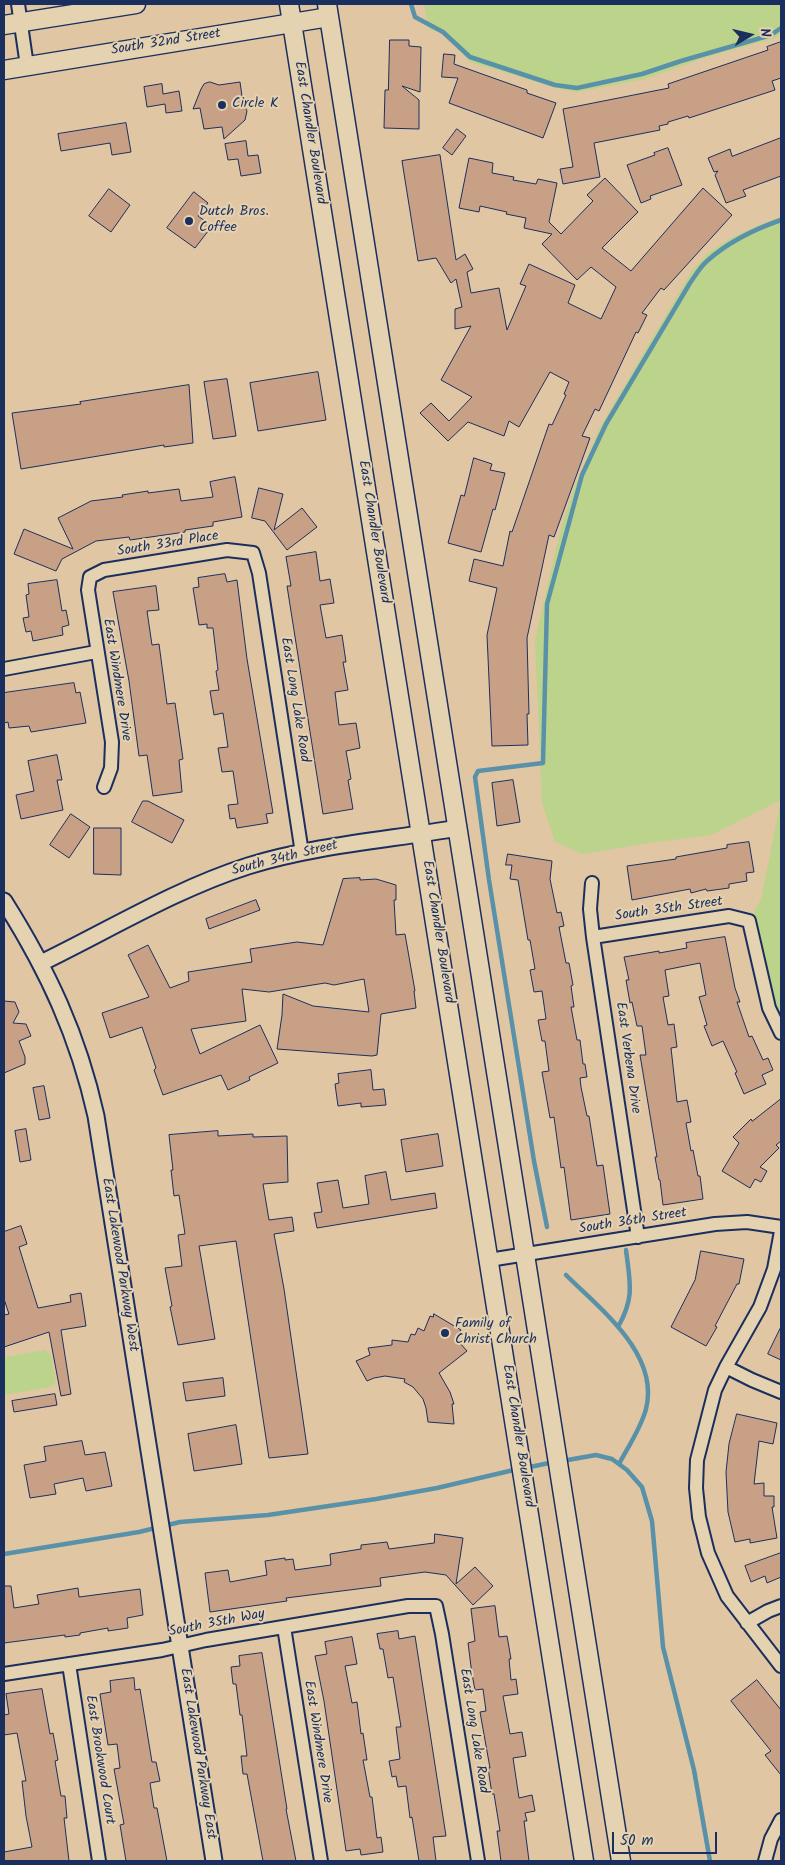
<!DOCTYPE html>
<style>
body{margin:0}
#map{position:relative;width:785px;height:1865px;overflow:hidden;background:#e1c6a4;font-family:Kalam,sans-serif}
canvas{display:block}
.frame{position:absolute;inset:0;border:5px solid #1b2f5e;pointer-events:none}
.north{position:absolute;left:725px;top:10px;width:50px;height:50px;-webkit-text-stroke:4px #e5d2b0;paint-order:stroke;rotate:81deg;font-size:14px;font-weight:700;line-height:20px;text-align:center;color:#1b2f5e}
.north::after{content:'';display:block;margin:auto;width:18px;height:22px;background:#1b2f5e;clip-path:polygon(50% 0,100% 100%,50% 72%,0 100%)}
.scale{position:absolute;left:612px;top:1832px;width:105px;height:22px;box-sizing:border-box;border:2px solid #1b2f5e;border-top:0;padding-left:6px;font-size:15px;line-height:18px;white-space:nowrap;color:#1b2f5e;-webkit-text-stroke:4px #e5d2b0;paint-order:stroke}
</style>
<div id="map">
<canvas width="785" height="1865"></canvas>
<div class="frame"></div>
<div class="north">N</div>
<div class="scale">50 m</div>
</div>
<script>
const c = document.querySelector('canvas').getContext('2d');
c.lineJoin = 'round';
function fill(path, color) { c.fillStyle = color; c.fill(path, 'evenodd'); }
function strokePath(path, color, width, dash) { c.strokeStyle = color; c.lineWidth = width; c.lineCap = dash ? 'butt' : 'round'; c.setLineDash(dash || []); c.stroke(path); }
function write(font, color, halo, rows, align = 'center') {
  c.font = font + ' Kalam,sans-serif'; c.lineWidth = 4; c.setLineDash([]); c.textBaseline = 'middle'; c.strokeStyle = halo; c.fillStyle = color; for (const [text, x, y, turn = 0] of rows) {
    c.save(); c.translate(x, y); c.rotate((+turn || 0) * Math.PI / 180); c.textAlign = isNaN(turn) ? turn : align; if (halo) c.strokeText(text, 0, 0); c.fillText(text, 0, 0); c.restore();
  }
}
fill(new Path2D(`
 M424 4H781V33L775 38 707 57 645 79 577 92 560 89 470 62 442 33 429 29Z
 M781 217V1033L749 921 761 899 781 800 711 835 642 844 583 854 555 842 542 803 535 641 554 557 562 525 573 491 599 429 691 272C697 266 703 257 710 252 726 239 761 223 781 217Z
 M45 1350 51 1355 56 1382 51 1387 4 1395V1357Z`), '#bbd38a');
strokePath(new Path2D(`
 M411 4 415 17 443 32 470 57 555 85 577 88 642 74 681 61 771 35 781 28
 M547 1227 534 1161 489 880 475 777 478 771 543 763 547 604 582 475 606 424 690 283C695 276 700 267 707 261 727 243 755 229 781 220
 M566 1275C600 1309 660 1354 646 1409 641 1428 628 1447 619 1464
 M618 1327C635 1297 630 1283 626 1250
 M562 1461 596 1455 612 1459 627 1470 642 1487 652 1521 663 1647 694 1770 710 1861
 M525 1468 554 1462
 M4 1554 139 1532 180 1522 268 1515 376 1499 437 1488 518 1469`), '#5992a8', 4.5);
const building = new Path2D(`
 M390 40H409V46L421 47 420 92 402 86 419 100V129L384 128 385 90H388Z
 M781 42V78L772 81 775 90 689 118 688 116 668 122V124L659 126 660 130 594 143 600 177 563 184 560 169 573 167 563 109 669 88 668 84 768 50 767 47Z
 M444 54 455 55 454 64 527 90V93L556 103 543 138 449 103 458 78 442 77Z
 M210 82 219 85 240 82 243 103 247 111 245 120 224 139 222 127 204 129 200 108 193 109 201 89 204 84Z
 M162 84 163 94 179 91 182 111 166 113 165 104 147 107 144 87Z
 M126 123 131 152 112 155 110 143 61 151 58 134Z
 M457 129 466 136 452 155 443 148Z
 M781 138V176L743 190 746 196 726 203 715 175 718 171 714 172 708 158 730 149 732 156Z
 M246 141 248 156 258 155 261 173 241 176 238 159 228 160 225 144Z
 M668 148 682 185 650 196 651 199 641 203 627 165 655 155 654 153Z
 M440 155 456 260 465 254 473 269 467 272 471 293 499 288 507 330 526 286 520 284 529 264 575 285 568 303 601 319 616 287 591 267 577 280 542 244 552 234 524 228 526 218 506 214 507 212 480 206 479 212 459 208 469 158 493 163 492 173 514 177 513 180 536 184 538 179 557 183 549 222 561 234 593 201 587 195 605 178 638 212 602 248 631 271 703 188 732 215 664 290 661 288 642 313 647 315 638 333 636 332 599 411 595 409 582 436 590 438 554 537 549 535 527 638 529 714H527L528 745 492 746 487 635 497 588 469 581 474 559 503 566 510 531 512 532 549 424 552 425 566 395 564 394 569 382 550 372 519 427 509 421 504 436 468 422 448 441 420 413 431 403 449 421 472 397 441 380 471 326 455 329V309L462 307 456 279 451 283 436 258 418 261 402 161Z
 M109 189 130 205 111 232 89 216Z
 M194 192 208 203 198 216 212 226 195 248 167 228Z
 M318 372 326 420 258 431 250 383Z
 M227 379 236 436 213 439 204 382Z
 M189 385 193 443 164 447V445L21 469 12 413 81 404 80 402Z
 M474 458 492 464 490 470 505 473 495 510 493 509 481 552 448 543 461 495 464 496Z
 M235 477 242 517 213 522V526L185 530V532L130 540 129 537 96 541 62 559 56 571 14 554 24 529 73 549 58 518 91 501 123 497 122 495 148 491V493L179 489 181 501 213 497 210 482Z
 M259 488 283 494 274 530 302 508 317 527 287 550 265 521 252 518Z
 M316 552 320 581 330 579 334 603 320 605 326 638 342 635 346 662H343L348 690 335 692 339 725 356 723 360 748 346 751 351 779 348 780 353 809 323 814 287 586H291L286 557Z
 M225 574 227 582 237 580 247 659 273 813 266 814 268 823 237 828 235 818 230 819 228 805 238 804 233 771 222 772 218 748 228 747 223 713 214 715 210 691 219 690 216 671 218 670 213 628H207V624L199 625 193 588 199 587 198 578Z
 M57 580 62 611 66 610 69 625 62 627 63 635 33 641 31 631 26 632 23 618 29 617 26 595 29 594 28 584Z
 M156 586 159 610 147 611 152 645 159 644 167 704 175 703 183 759 179 760 182 792 153 796 147 755 139 756 129 681 113 592Z
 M74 683 76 693 80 692 86 723 31 732 29 726 9 728 8 722 4 723V693Z
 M57 755 62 780H57L63 810 21 819 16 795 34 791 28 761Z
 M513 780 520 822 497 826 492 783Z
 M143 801H148L184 820 172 843 132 822Z
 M71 814 90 827 69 858 50 845Z
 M94 828H121V875L94 874Z
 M749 842 754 872 746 873 747 881 729 884V888L707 891 706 889 691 893 690 889 632 900 627 866 676 859V857L727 848V845Z
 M508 854 552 861 550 879 557 913 561 912 564 926 559 927 566 963H569L573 985 571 986 574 1007H571L577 1040H580L583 1064H585L587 1077 580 1078 581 1087 587 1116H589L597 1166 603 1165 610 1214 571 1220 564 1167 561 1168 554 1117 550 1118 542 1072 549 1071 545 1041H542L538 1020 546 1019 542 991 534 992 530 970 535 969 530 940H528L518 880 510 879 512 865H506Z
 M360 878V880L376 879 396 885V900H394L396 935 405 934 415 991H414L416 1008 381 1014 377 1055 372 1056 277 1049 282 1015 283 994 313 1006 369 1012 364 979 334 985 325 983 269 992 242 989 246 1021 191 1029 200 1054 260 1025 278 1063 249 1077 250 1080 228 1090 221 1075 163 1095 154 1070 156 1068 142 1027 110 1038 102 1013 149 997 128 955 148 945 170 988 189 981 188 972 252 962 250 949 297 942 323 945 343 879Z
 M256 900 260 910 209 929 206 919Z
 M725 937 735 988 740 1002H737L749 1037 752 1036 763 1060 768 1058 773 1070 762 1075 766 1084 744 1094 735 1073 737 1072 723 1041 712 1046 704 1026 707 1025 699 997 706 995 700 963 665 970 669 996 663 997 668 1025 674 1024 677 1047 671 1048 677 1102 687 1100 691 1122 686 1123 691 1151 693 1150 698 1176H700L703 1199 663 1205 660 1180H659L655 1157H657L640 1055H646L642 1026H637L632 1002 630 1003 626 980H629L624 957 659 951V953L687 948 686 943Z
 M4 1001 15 1002 19 1012 13 1023 26 1024 31 1036 19 1041 25 1057V1064L4 1073Z
 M371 1070 373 1090 384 1089 386 1105 361 1107V1103L338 1106 335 1084 339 1083 338 1074Z
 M44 1086 50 1118 39 1120 33 1088Z
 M781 1099V1141L776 1145 779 1148 760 1167 767 1171 761 1182 755 1179 750 1188 722 1171 739 1143 733 1137 751 1119 752 1121Z
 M26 1129 31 1160 20 1162 15 1131Z
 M218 1131V1136L253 1134V1137L287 1136 288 1182 263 1184 269 1220 292 1217 294 1231 274 1234 284 1289 308 1454 269 1458 236 1241 199 1246 215 1339 178 1345 170 1307 172 1306 165 1268 182 1266 178 1235 185 1234 179 1195 174 1196 171 1170H173L169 1135Z
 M438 1134 443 1166 406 1172 401 1140Z
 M386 1172 391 1200 435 1193 437 1208 317 1228 314 1213 322 1212 317 1183 338 1180 343 1208 369 1204 365 1176Z
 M21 1226 27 1244 19 1247 38 1308 71 1302 70 1295 81 1293 86 1326 61 1330 71 1394 61 1396 49 1332 4 1347V1315L9 1314 4 1299V1232Z
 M701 1251 744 1259 739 1284H737L715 1326 717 1327 706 1346 671 1327 695 1280Z
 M434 1314 461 1330 458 1334 460 1335 458 1338 460 1341 459 1342 467 1351 439 1373 450 1392 454 1404H452L454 1424 428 1422 426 1408 423 1399 413 1387 404 1382 405 1379 385 1376 374 1378 367 1381 356 1361 370 1355 368 1348 392 1345V1340L408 1342 411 1334 415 1335 418 1328 424 1331 430 1316 433 1317Z
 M781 1327V1360L768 1354Z
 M223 1378 225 1396 186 1401 183 1383Z
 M55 1394 57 1405 14 1412 12 1401Z
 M737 1414 777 1423 773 1444 759 1441 754 1484 764 1483V1496H774V1507H772L777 1538 750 1543V1539L735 1542 728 1512 726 1472 729 1444Z
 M236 1425 242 1464 194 1471 188 1434Z
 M82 1441 85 1455 105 1452 112 1486 86 1491 83 1478 54 1484 56 1494 30 1498 24 1465 46 1461 44 1447Z
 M435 1534 463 1538 456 1584 475 1567 493 1586 473 1605 446 1575 425 1572 380 1578 381 1586 286 1598 287 1601 210 1612 205 1573 228 1570 230 1582 267 1575 265 1561 285 1558V1560L293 1559 295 1570 331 1565 330 1554 361 1549V1545L387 1542 389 1549 434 1543Z
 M781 1553V1577L767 1583 765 1576 751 1582 745 1566Z
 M4 1586H11L14 1608 39 1604 37 1595 78 1588 79 1597 140 1589 143 1615 127 1618 128 1628 108 1631V1628L80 1633V1635L65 1637V1635L4 1643Z
 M495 1606 499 1637 507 1636 511 1659H509L511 1680 516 1679 518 1694 503 1696 510 1734 522 1732 526 1756 513 1758 519 1798 532 1795 535 1811 525 1813 527 1821H524L529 1861H501L497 1831H500L494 1794H492L488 1768H490L480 1712 486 1711 483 1689 475 1690 472 1674 468 1643 475 1641 471 1609Z
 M398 1631 399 1639 415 1636 446 1836 433 1837 436 1861H419L412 1817 410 1818 406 1786 398 1787 396 1776 392 1777 389 1761 400 1759 396 1727H401L393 1677 388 1678 383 1649H380L377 1634Z
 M352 1637 357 1664 345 1666 352 1703 357 1702 361 1734 363 1733 367 1760H363L370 1797H372L377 1838 381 1837 383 1852 361 1855 360 1849 346 1851 324 1701 315 1656 327 1654 325 1642Z
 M262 1653 287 1809H286L296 1861H263L247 1774H243L241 1756H247L242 1715H240L236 1684H233L231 1667 240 1666 239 1656Z
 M134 1678 135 1690 140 1689 152 1762H156L160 1781 150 1783 154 1808H157L167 1861H126L120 1825 124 1824 114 1769 120 1768 117 1744 108 1745 100 1694 111 1692 110 1681Z
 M757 1680 781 1710V1775L765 1755 771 1751 731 1701Z
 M42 1689 50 1734 53 1733 58 1760 55 1761 61 1796H65L67 1818H64L69 1861H4V1852L32 1847 26 1816 22 1781H26L17 1733 4 1735V1715L9 1714 6 1694Z`);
fill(building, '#c8a086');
strokePath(building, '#1b2f5e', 1);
const minor = new Path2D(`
 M18 4 27 66
 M4 669 96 652
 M104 787 111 768 112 742 88 590 90 577 104 570 227 550 253 553 259 573 302 853
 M592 883 590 909 593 937 638 1237
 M593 937 729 916 749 921 769 1008 781 1033
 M781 1231 774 1269 760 1307 726 1367 715 1390 697 1460 696 1488 699 1517 708 1553 727 1596 781 1666
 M489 1260 715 1224 747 1222 781 1227
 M726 1367 752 1380 781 1392
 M747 1623 768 1611 781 1606
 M284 1627 321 1861
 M69 1664 99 1861
 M4 1674 162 1650 206 1640 408 1606H436L442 1634 478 1861
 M765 1861 771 1839 781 1820`);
const tertiary = new Path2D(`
 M4 901C48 971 78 1035 96 1116L214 1861
 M41 963C109 930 176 889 248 866 316 845 388 840 458 828`);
const secondary = new Path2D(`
 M289 4 584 1861
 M327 4 621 1861
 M4 25 136 4
 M4 70 329 17`);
strokePath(minor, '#1b2f5e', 16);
strokePath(tertiary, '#1b2f5e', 19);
strokePath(secondary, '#1b2f5e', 21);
strokePath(minor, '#e5d2b0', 12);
strokePath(tertiary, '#e5d2b0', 15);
strokePath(secondary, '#e5d2b0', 18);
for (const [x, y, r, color] of [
 [222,105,5,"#1b2f5e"],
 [189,221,5,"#1b2f5e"],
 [445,1333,5,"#1b2f5e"]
]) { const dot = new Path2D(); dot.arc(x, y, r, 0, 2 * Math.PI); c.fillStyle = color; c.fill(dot); strokePath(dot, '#e5d2b0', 2); }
write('14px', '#1b2f5e', '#e5d2b0', [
 ["South 32nd Street",166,43,-9],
 ["East Chandler Boulevard",309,133,81],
 ["East Chandler Boulevard",373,532,81],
 ["South 33rd Place",168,545,-9],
 ["East Windmere Drive",116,680,81],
 ["East Long Lake Road",294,700,81],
 ["South 34th Street",285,859,-14],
 ["South 35th Street",669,910,-8],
 ["East Chandler Boulevard",437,932,81],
 ["East Verbena Drive",627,1058,82],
 ["South 36th Street",633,1222,-9],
 ["East Lakewood Parkway West",119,1265,81],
 ["East Chandler Boulevard",517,1436,81],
 ["South 35th Way",217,1624,-11],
 ["East Long Lake Road",473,1731,81],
 ["East Windmere Drive",317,1742,81],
 ["East Lakewood Parkway East",197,1754,81],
 ["East Brookwood Court",99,1760,81]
]);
write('14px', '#1b2f5e', '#e5d2b0', [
 ["Circle K",232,105],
 ["Dutch Bros.",199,213],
 ["Coffee",199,229],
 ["Family of",455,1325],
 ["Christ Church",455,1341]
], 'left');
</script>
